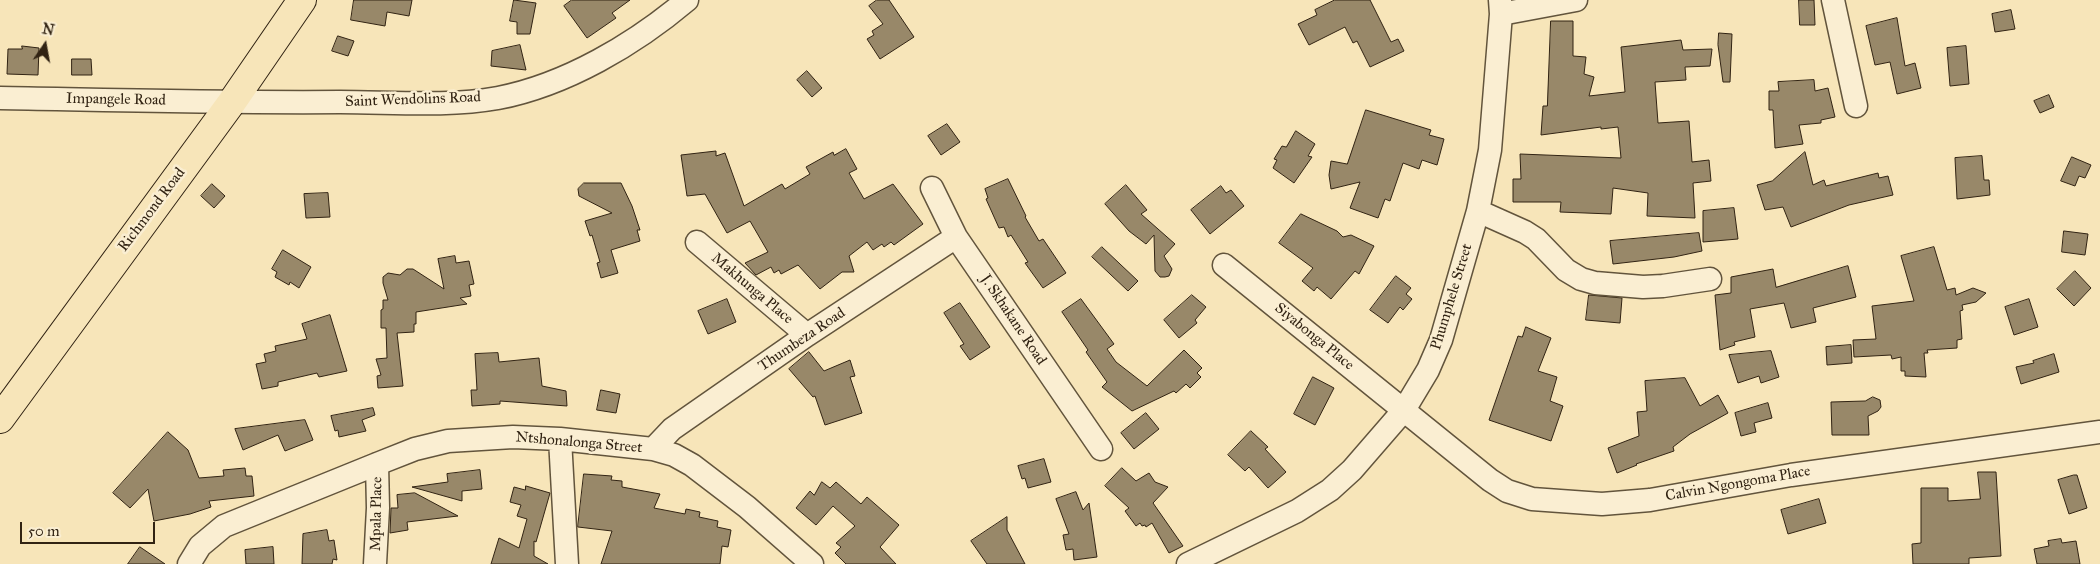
<!DOCTYPE html>
<style>
body{margin:0}
#map{position:relative;width:2100px;height:564px;overflow:hidden;background:#f7e5b9;font-family:"IM FELL Great Primer",serif}
canvas{display:block}
.north{position:absolute;left:20px;top:20px;width:50px;height:50px;-webkit-text-stroke:4px #faeed2;paint-order:stroke;rotate:12deg;font-size:14px;font-weight:700;line-height:20px;text-align:center;color:#312313}
.north::after{content:'';display:block;margin:auto;width:18px;height:22px;background:#312313;clip-path:polygon(50% 0,100% 100%,50% 72%,0 100%)}
.scale{position:absolute;left:20px;top:522px;width:135px;height:22px;box-sizing:border-box;border:2px solid #312313;border-top:0;padding-left:6px;font-size:15px;line-height:18px;white-space:nowrap;color:#312313;-webkit-text-stroke:4px #faeed2;paint-order:stroke}
</style>
<div id="map">
<canvas width="2100" height="564"></canvas>
<div class="north">N</div>
<div class="scale">50 m</div>
</div>
<script>
const c = document.querySelector('canvas').getContext('2d');
c.lineJoin = 'round';
function fill(path, color) { c.fillStyle = color; c.fill(path, 'evenodd'); }
function strokePath(path, color, width, dash) { c.strokeStyle = color; c.lineWidth = width; c.lineCap = dash ? 'butt' : 'round'; c.setLineDash(dash || []); c.stroke(path); }
function write(font, color, halo, rows, align = 'center') {
  c.font = font + ' "IM FELL Great Primer",serif'; c.lineWidth = 5; c.setLineDash([]); c.textBaseline = 'middle'; c.strokeStyle = halo; c.fillStyle = color; for (const [text, x, y, turn = 0] of rows) {
    c.save(); c.translate(x, y); c.rotate((+turn || 0) * Math.PI / 180); c.textAlign = isNaN(turn) ? turn : align; if (halo) c.strokeText(text, 0, 0); c.fillText(text, 0, 0); c.restore();
  }
}
const building = new Path2D(`
 M354 0H412L409 16 387 12 385 26 351 20Z
 M514 0 536 3 530 34H517V22L510 21Z
 M572 0H630L612 13 616 18 587 38 564 6Z
 M877 0H889L914 37 880 59 867 39 874 35 872 31 883 24 869 6Z
 M1335 0H1370L1391 42 1398 39 1404 51 1370 67 1357 41 1353 43 1345 27 1309 45 1298 24 1317 15 1315 10Z
 M1799 0H1814L1815 25H1800Z
 M2011 10 2015 29 1995 32 1992 14Z
 M1897 18 1905 66 1915 63 1921 88 1897 94 1890 62 1875 65 1866 26Z
 M1551 21H1573V56L1586 57 1584 74 1594 77 1589 96 1625 92 1621 47 1681 40 1683 50 1712 49 1710 66 1685 67 1686 80 1655 82 1658 123 1689 121 1692 162 1709 160 1711 181 1693 183 1695 218 1647 216 1648 193 1613 188 1611 214 1560 212 1561 202H1513V179H1521L1520 154 1621 158 1618 127 1601 129V127L1541 135 1543 106H1547Z
 M1719 33 1732 34 1730 82H1723L1718 45Z
 M338 36 354 41 348 56 332 51Z
 M520 45 526 70 491 66 492 51Z
 M22 46 39 48 38 75 7 74 8 49H22Z
 M1966 46 1969 84 1950 86 1947 48Z
 M72 59H91L92 75H72Z
 M807 71 822 88 812 97 797 80Z
 M1814 80 1815 91 1828 88 1835 117 1821 120V123L1799 125 1803 144 1775 148 1773 110H1769V91H1779L1778 82Z
 M2049 95 2054 107 2040 113 2034 101Z
 M1366 110 1431 130 1429 135 1444 139 1437 165 1422 160 1419 169 1403 163 1390 201 1385 199 1378 218 1350 208 1360 182 1331 189 1329 175 1331 161 1347 164Z
 M947 124 960 142 941 155 928 136Z
 M1296 131 1315 144 1308 156 1312 157 1294 183 1273 168 1277 160 1274 159 1282 146 1286 147Z
 M846 149 857 169 849 173 864 199 893 184 923 224 894 245 891 242 884 247 882 244 873 250 867 242 849 256 854 272H842L820 289 798 265 781 274 779 270 774 273 771 267 756 275 745 263 768 252 750 221 727 233 705 194 687 196 681 155 716 151V156L725 153 744 206 782 184 785 189 810 174 806 167 833 152 834 155Z
 M1805 152 1813 185 1824 180 1826 186 1878 173 1879 178 1888 176 1893 195 1849 205 1791 227 1783 207 1765 210 1757 185 1772 181Z
 M1982 156 1984 180H1989L1990 195 1957 199 1955 158Z
 M2072 157 2091 165 2085 178 2079 176 2075 186 2061 181Z
 M1008 179 1026 216 1025 217 1039 241 1043 239 1066 273 1043 288 1025 263 1028 262 1011 235 1008 237 1004 227 999 228 986 199 988 198 985 189Z
 M584 183H621L632 206 640 230H637L640 241 611 250 618 273 601 278 597 263 600 262 592 235 590 236 585 221 612 213 579 196 578 189Z
 M212 184 225 196 214 208 201 196Z
 M1126 185 1147 210 1141 214 1175 244 1164 256 1172 269 1169 276 1165 277H1160L1155 271 1154 235 1146 244 1129 231 1105 204Z
 M1221 186 1226 193 1231 190 1244 206 1210 234 1191 210Z
 M328 193 330 217 306 218 304 194Z
 M1734 208 1738 239 1703 242V211Z
 M1301 214 1337 231 1343 237 1351 235 1374 246 1359 274 1355 271 1331 299 1317 287 1314 291 1302 281 1313 268 1279 243Z
 M2064 231 2088 234 2085 255 2062 252Z
 M1699 233 1702 251 1674 257 1613 264 1610 241Z
 M1102 247 1138 281 1128 291 1092 257Z
 M1934 247 1947 290 1955 288 1956 295 1973 288 1986 293 1976 302 1962 305 1963 310 1960 311 1962 339 1957 340V348L1927 350 1928 353H1924L1926 377 1905 376V371H1901V357L1892 359 1891 355 1854 357 1853 340 1876 339 1872 306 1914 301 1901 256Z
 M283 250 311 267 299 288 290 282 289 285 275 277 277 272 272 269Z
 M455 256 456 263 469 261 474 284 469 285 471 296 460 298 467 304 416 312V324H414V332L397 333 403 386 378 388 377 376 381 375 376 359 387 358 386 328H381V310L383 309V300H388L383 283V277L388 273 400 275 407 269H413L444 289 438 259Z
 M1848 266 1856 297 1813 308 1816 322 1791 328 1784 303 1750 309 1755 337 1734 342 1735 345 1720 350 1715 295 1731 293V277L1773 269 1776 287Z
 M2075 271 2091 288 2074 306 2057 289Z
 M1396 276 1411 288 1406 294 1412 299 1403 310 1400 307 1388 323 1370 310Z
 M1192 295 1206 307 1195 320 1197 323 1179 338 1164 320Z
 M1589 295 1622 298 1620 323 1586 320Z
 M727 299 736 322 708 334 698 311Z
 M1081 299 1114 344 1107 349 1116 362 1147 386 1184 350 1202 368 1197 373 1201 377 1190 388 1186 384 1176 393 1174 391 1132 411 1102 387 1107 382 1086 352 1088 350 1062 312Z
 M2029 299 2038 327 2014 335 2005 307Z
 M960 303 990 347 970 360 960 346 964 344 944 313Z
 M330 315 347 371 319 377 317 373 278 382V386L262 389 256 364 266 362 264 354 276 351 275 346 307 339 302 324Z
 M1526 327 1551 338 1538 371 1557 377 1550 401 1563 406 1551 441 1489 420 1518 336 1522 337Z
 M1851 345 1852 363 1827 365 1826 347Z
 M1771 351 1779 377 1761 383 1759 376 1738 383 1729 355Z
 M809 352 824 371 850 360 855 376 850 377 862 413 825 425 815 396 813 397 789 369Z
 M498 353 499 362 539 358 542 386 566 391 567 406 500 401V404L472 406 471 390H477L475 354Z
 M2054 354 2059 372 2021 384 2016 367 2034 363 2033 361Z
 M1313 377 1334 388 1315 425 1294 414Z
 M1685 378 1700 406 1718 395 1728 413 1690 434 1673 447 1674 451 1636 464 1637 465 1617 473 1608 448 1639 436 1637 412 1647 411 1645 381Z
 M601 390 620 394 616 413 597 410Z
 M1873 397 1880 400 1881 407 1878 411 1868 416 1869 435H1832L1831 402 1865 401Z
 M1768 403 1772 418 1754 423 1756 432 1741 436 1735 413Z
 M373 408 375 415 362 420 366 431 339 437 338 430 335 431 331 416Z
 M1146 413 1159 429 1134 449 1121 433Z
 M305 420 313 440 285 451 278 435 243 450 235 429Z
 M1251 431 1268 447 1265 449 1286 472 1268 488 1249 467 1245 471 1228 455Z
 M168 432 188 450 199 478 224 476 223 470 245 468 246 476H252L254 496 209 501 211 507 190 514 154 521 148 489 130 508 113 493Z
 M1044 459 1051 482 1028 488 1025 478 1022 479 1018 466Z
 M1122 468 1136 481 1149 473 1155 482 1168 487 1153 503 1183 546 1169 553 1152 523 1146 527 1145 525 1142 526 1140 523 1136 526 1125 511 1129 508 1105 486Z
 M480 470 482 489 462 491V501L412 487 448 482 447 474Z
 M1978 472H1996L2001 556 1969 558V564H1913L1912 544 1921 543V488H1948V501L1980 499Z
 M584 474 612 476 611 480 622 481V487L660 494 654 508 685 514 686 509 700 512 699 517 718 521 717 527 731 530 728 547 722 546 720 564H601L612 531 578 527Z
 M2074 475H2077L2087 508 2069 514 2058 480Z
 M822 482 830 488 836 482 861 504 867 497 899 525 880 547 896 564H846L835 553 841 547 836 543 855 526 833 506 816 525 796 508 810 491 814 495Z
 M526 486 550 493 536 542 534 541V556L548 564H491L499 538 519 548 527 519 517 516 521 505 510 502 514 487 525 490Z
 M1076 492 1083 510 1089 503 1097 557 1074 560 1073 549 1066 550 1063 535 1069 534 1056 499Z
 M415 493 458 516 407 522 408 530 390 533 391 508H398L397 495Z
 M1819 499 1826 523 1788 534 1781 510Z
 M1007 517V530L1025 564H987L971 541Z
 M327 530 329 541 334 540 337 560 333 559 332 564H302L303 534Z
 M2061 539 2062 543 2076 541 2080 564H2037L2034 549 2049 546 2048 541Z
 M140 547 165 564H128Z
 M273 547 274 564H246L245 550Z`);
fill(building, '#988869');
strokePath(building, '#312313', 1);
const minor = new Path2D(`
 M1833 0 1856 106
 M1501 14 1576 0
 M0 98C113 100 226 103 340 102 392 102 447 107 498 98 566 85 635 44 687 0
 M932 188 956 237 1101 449
 M1478 211 1525 232 1536 239 1566 270 1581 279 1595 283 1643 287 1663 286 1710 279
 M697 242 807 335
 M1224 265 1490 480 1507 491 1532 499 1602 504 1650 500 1791 475 2100 432
 M560 439 567 564
 M653 449 672 429 807 335 956 237
 M189 564 200 546 224 526 377 464 415 449 448 441 513 437 560 439 653 449 674 455 692 465 747 507 812 564
 M375 564 378 508 377 464
 M1188 564 1297 511 1330 490 1352 470 1404 410 1428 370 1441 340 1478 211 1490 150 1501 14 1500 0`);
const highway = new Path2D(`
 M0 419 232 102 302 0`);
strokePath(minor, '#62543c', 25);
strokePath(highway, '#312313', 30);
strokePath(minor, '#faeed2', 22);
strokePath(highway, '#f7e5b9', 28);
write('15px', '#312313', '#faeed2', [
 ["Impangele Road",116,100,1],
 ["Saint Wendolins Road",413,100,-2],
 ["Richmond Road",152,210,-53],
 ["Makhunga Place",752,289,40],
 ["Phumphele Street",1452,297,-73],
 ["J. Skhakane Road",1013,320,56],
 ["Siyabonga Place",1314,337,39],
 ["Thumbeza Road",802,340,-34],
 ["Ntshonalonga Street",579,443,5],
 ["Calvin Ngongoma Place",1738,484,-10],
 ["Mpala Place",377,514,-89]
]);
</script>
